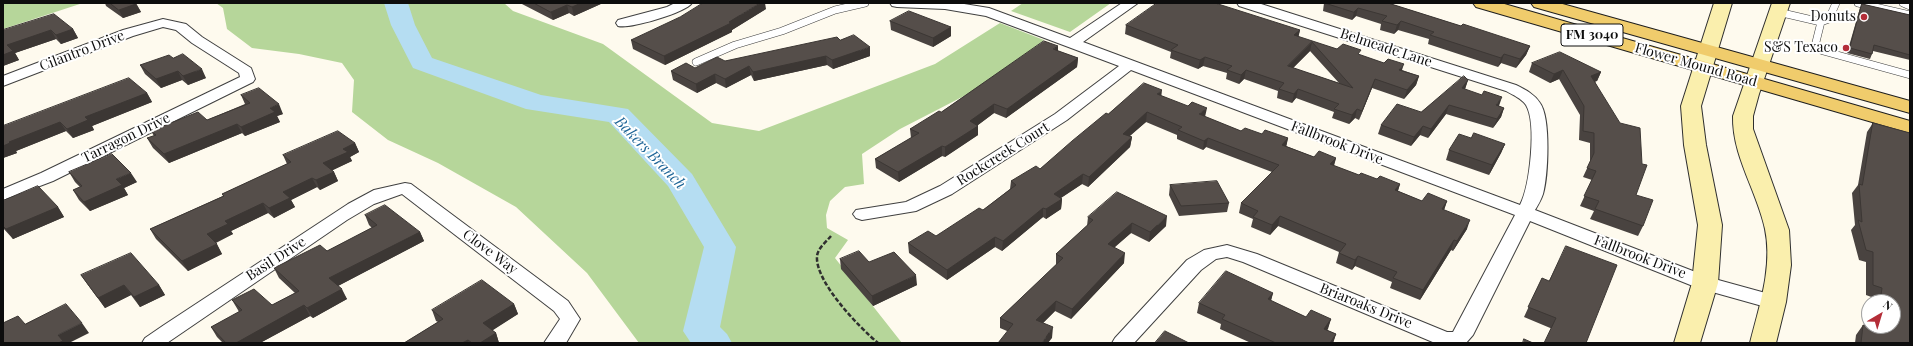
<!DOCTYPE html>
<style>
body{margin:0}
#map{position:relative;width:1913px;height:346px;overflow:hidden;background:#fefaee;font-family:"Playfair Display",serif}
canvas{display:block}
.frame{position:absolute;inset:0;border:4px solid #0d0d0d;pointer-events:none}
.north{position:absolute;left:1861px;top:294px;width:40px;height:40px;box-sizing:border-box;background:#fff;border:1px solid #9e9e9e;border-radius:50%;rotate:38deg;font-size:11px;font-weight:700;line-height:16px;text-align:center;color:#0d0d0d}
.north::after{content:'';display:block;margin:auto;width:14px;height:18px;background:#b42d38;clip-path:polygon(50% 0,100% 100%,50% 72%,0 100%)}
</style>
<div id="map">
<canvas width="1913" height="346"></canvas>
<div class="frame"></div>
<div class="north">N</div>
</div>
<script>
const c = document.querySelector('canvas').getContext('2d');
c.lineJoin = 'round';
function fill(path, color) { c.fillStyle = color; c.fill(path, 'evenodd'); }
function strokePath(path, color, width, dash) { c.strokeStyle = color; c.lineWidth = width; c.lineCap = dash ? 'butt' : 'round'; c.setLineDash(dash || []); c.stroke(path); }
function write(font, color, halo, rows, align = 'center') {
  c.font = font + ' "Playfair Display",serif'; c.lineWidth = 4; c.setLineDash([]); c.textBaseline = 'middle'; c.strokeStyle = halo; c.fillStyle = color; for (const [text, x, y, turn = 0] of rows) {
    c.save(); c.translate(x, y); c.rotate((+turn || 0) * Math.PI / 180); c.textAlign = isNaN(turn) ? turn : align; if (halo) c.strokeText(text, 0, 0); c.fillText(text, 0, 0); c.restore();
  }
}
fill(new Path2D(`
 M3 3H83L3 29Z
 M216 3H504L513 11 603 44 712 123 759 131 935 64 1000 23 1044 40 1013 65 966 95 900 129 862 154 864 184 845 187 830 201 826 215 827 228 848 240 835 258 902 343H639L587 273 516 207 438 163 388 140 352 112 354 80 342 63 299 54 252 48 227 29 223 8Z
 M1023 3H1111L1070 32 1011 11Z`), '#b6d69a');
fill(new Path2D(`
 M384 3H408L415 25 432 58 541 95 628 109 692 174 736 247 720 327 727 334 732 343H691L683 331 704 247 668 186 609 122 526 109 413 68 391 25Z`), '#b5ddf2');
const lane = new Path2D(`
 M1858 3 1910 15
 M1903 3 1910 6
 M1778 12 1821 22 1815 46 1823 51 1910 75
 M1821 22 1829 19 1836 3
 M696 62 735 45 782 31 835 10 865 3`);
const street = new Path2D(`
 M675 3H692C685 13 630 29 618 26L616 23 618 20 667 7Z
 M890 3H958L989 8 1070 38 1122 3H1138L1083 42 1520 205C1530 186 1537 123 1526 105 1521 98 1513 95 1506 91L1239 6 1237 3H1258L1516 85C1526 90 1534 94 1540 103 1551 118 1548 176 1543 194 1541 200 1538 205 1535 210L1711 278 1780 297 1783 302 1780 307 1773 309 1698 288 1530 221 1473 335 1466 343H1435L1243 262 1227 257 1216 259 1201 270 1134 343H1112L1115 338 1187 260 1204 250 1227 245 1257 254 1447 332H1453L1515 215 1131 70 1067 120 952 194 916 211 862 220 856 218 853 214 856 210 906 202 940 186 1055 114 1119 66 986 16 945 9 897 7 892 6Z
 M163 19 186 24 202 37 251 68 255 79 253 82 53 181 3 200V189L41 173 240 77 239 73 192 43 176 30 163 27 133 36 3 86V76L123 30Z
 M405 183 411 184 568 301 580 319 566 343H544L560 319 554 311 402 194 374 204 347 220 167 343H142L145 338 164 325 348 204 374 190Z`);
const secondary = new Path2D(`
 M1714 3H1732L1701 106 1706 145 1722 225 1718 283 1700 343H1674L1692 283 1698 225 1684 145 1681 106Z
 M1772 3H1790L1759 94 1753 116V129L1789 230 1791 265 1786 302 1776 343H1750C1759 307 1773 267 1765 229 1757 191 1732 156 1733 116Z`);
const primary = new Path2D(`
 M1473 3H1501L1910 121V133L1476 7Z
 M1531 3H1559L1910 101V113L1534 7Z`);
strokePath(lane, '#404040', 8);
strokePath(street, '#404040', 2);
strokePath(secondary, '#2f2f2f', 2);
strokePath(primary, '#1e1e1e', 2);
strokePath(new Path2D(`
 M831 236C826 242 818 248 817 256 815 282 859 327 878 343`), '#2f2f2f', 2.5, [4.5, 2]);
strokePath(lane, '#fff', 7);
fill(street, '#fff');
fill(secondary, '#faefad');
fill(primary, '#f0cc6c');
fill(new Path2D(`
 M105 3H136L141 12 123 18 106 6Z
 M520 3H603L574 16 569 13 553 20Z
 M1324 3H1388L1461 26 1530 46 1526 55 1516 68 1501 63 1498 67 1428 44 1429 39 1398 30 1394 34 1380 30 1381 24 1356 16 1352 20 1323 11Z
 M1862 4 1910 15V60L1873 51 1872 54 1870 59 1847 53 1860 8Z
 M766 9 732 30V32L665 65 633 49 631 40Z
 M890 21 951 27V36L933 47 891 30Z
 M1126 25 1300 30 1298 37 1337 49 1360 55 1419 76 1416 85 1404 99 1372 88 1359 120 1355 118 1349 124 1332 118 1334 112 1296 98 1292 103 1277 98 1278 91 1244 79 1239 84 1226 79 1227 73 1203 66 1198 69 1170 58 1171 52 1125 34ZM1310 51 1339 83 1293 68Z
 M73 29 78 38 61 44 56 39 15 53 19 60 3 66V30Z
 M840 40 870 56 833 69 827 65 754 81 751 75 726 88 716 83 697 93 673 80 671 71 695 68 725 61Z
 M1058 51 1078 58 1077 67 1006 118 994 113 978 125V135L945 157 942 156 899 182 876 168 875 159 911 138 910 129Z
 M173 58 206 78 188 85 182 80 161 88 145 74 140 65Z
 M1532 63 1601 72 1597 81H1595L1636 195 1643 226 1638 236 1590 219 1594 211 1580 206 1592 180 1583 177 1590 162V143L1579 140 1580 115 1559 79 1550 83 1529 72Z
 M1468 80 1465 89 1499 106 1504 108 1501 117 1493 128 1446 114 1428 138 1420 135 1411 146 1378 134 1381 125 1421 112Z
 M147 93 152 102 92 126 94 130 73 138 66 131 16 151 17 153 3 158V126Z
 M241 95 283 114 277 116 280 122 245 136 242 133 169 163 153 148 147 138 154 136 151 131 207 120 245 104Z
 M1162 96 1205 117 1241 131 1288 138 1286 146 1314 157 1336 158 1334 166 1359 175 1400 184 1398 191 1422 201H1447L1444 210 1467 229 1453 251 1451 250 1420 300 1390 288 1392 282 1355 266 1352 270 1336 263 1339 252 1278 226 1270 235 1251 227 1253 219 1239 213 1241 203 1272 172 1206 147 1203 150 1177 139V135L1146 122 1129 136 1132 137 1130 147 1088 187 1082 184 1061 198 1062 199 1061 209 1046 219 1043 217 1002 251 995 247 947 280 909 253 908 243 936 236 983 210 1010 189 1011 181 1040 169 1108 114Z
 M1873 123 1910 343H1855L1856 335 1863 325 1870 328V326H1893V302H1874V298L1866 295V262L1859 260 1851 230 1855 225 1852 193 1858 185 1867 132Z
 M1471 138 1505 144 1501 153 1489 175 1446 160 1449 150Z
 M355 143 359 152 350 157 352 161 332 170 334 172 338 181 320 190 317 187 291 200 295 207 274 218 268 213 231 231 233 234 216 243 222 254 188 271 156 239 150 229 223 196 222 194 287 164 283 155Z
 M69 172 137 182 124 188 128 195 90 211 79 200 73 190 80 187 75 182Z
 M1170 185 1229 203 1227 212 1179 216 1169 195Z
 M3 201 58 207 64 217 13 239 3 228Z
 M365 215 420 232 424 241 338 286 347 299 313 318 310 316 260 343H223L217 337 211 327 239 312 238 310 232 300 272 305 295 293 279 278 274 268 327 251 372 228 369 225Z
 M1088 217 1166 226 1149 242 1131 233 1114 248 1124 263 1071 319 1055 311 1043 323 1052 338 1007 331 1000 328V318L1056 265V254L1087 226Z
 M840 259 869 262 917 285 873 306 841 269Z
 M81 275 159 285 165 295 140 307 131 295 105 308 88 285Z
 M1542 278 1586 343 1524 317Z
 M1273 293 1271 301 1306 317 1331 319 1327 330 1336 334 1333 343H1251L1220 329 1221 324 1197 313 1199 303Z
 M514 304 518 314 492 330 496 333 499 343H404L438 322 436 321 432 310Z`), '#494340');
fill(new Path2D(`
 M581 3H603L574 16 572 7Z
 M760 3H765L766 9 732 30V32L665 65 664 56 729 22Z
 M136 4 141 12 123 18 119 10Z
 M567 5 569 13 553 20 551 12Z
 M1358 8 1356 16 1352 20 1354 12Z
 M1401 21 1398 30 1394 34 1397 25Z
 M951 27V36L933 47V38Z
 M73 29 78 38 61 44 56 35Z
 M51 30 56 39 15 53 19 60 3 66V55L7 45Z
 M1300 30 1298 39 1294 35Z
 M1312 42 1310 51 1286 75 1288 66Z
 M1058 46V55L1053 49Z
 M1530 46 1526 55 1516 68 1520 59Z
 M870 47V56L833 69 832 60Z
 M1504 54 1501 63 1498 67 1501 58Z
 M826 56 827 65 754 81 753 72Z
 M1205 57 1203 66 1198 69 1200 60Z
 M1078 58 1077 67 1006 118 1007 109Z
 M1404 64 1401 73 1399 70Z
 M749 66 751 75 726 88 725 79Z
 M202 69 206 78 188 85 183 76Z
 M1246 70 1244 79 1239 84 1241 75Z
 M1563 70 1559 79 1550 83 1554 74Z
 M178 71 182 80 161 88 156 79Z
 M1601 72 1597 81 1588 85 1591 76Z
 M715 74 716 83 697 93 696 84Z
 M1419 76 1416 85 1404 99 1407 90Z
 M1375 79 1372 88 1359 120 1362 111Z
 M1468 80 1465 89 1459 97 1462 88Z
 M1298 89 1296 98 1292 103 1294 94Z
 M1162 90 1161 99 1157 94Z
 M147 93 152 102 92 126 94 130 73 138 67 129 85 117Z
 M1502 97 1499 106 1493 115 1496 105Z
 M279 104 283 114 277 116 280 122 245 136 241 127 270 108Z
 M994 104V113L970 131V121Z
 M1449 105 1446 114 1428 138 1431 129Z
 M1207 108 1205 117 1199 114Z
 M1504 108 1501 117 1493 128 1497 119Z
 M1357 109 1355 118 1349 124 1352 115Z
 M1147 112 1146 122 1122 143 1123 134Z
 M60 122 66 131 16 151 17 153 3 158V146L9 142Z
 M237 124 242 133 169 163 164 154Z
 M978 126V135L945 157V147Z
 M1423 126 1420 135 1411 146 1414 137Z
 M1132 137 1130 147 1088 187 1089 177Z
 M1208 138 1206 147 1203 150 1204 141Z
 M1288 138 1286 148 1282 145Z
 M355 143 359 152 350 157 352 161 327 173 323 163 343 149Z
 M1505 144 1501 153 1489 175 1492 165Z
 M942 146V156L899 182 898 172Z
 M1336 158 1333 167 1330 164Z
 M334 172 338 181 320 190 316 180Z
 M131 173 137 182 124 188 128 195 90 211 84 202 116 179Z
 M1083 174 1082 184 1053 203 1054 194Z
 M312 178 317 187 291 200 295 207 274 218 269 208 283 192Z
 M1400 184 1397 193 1395 190Z
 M1062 199 1061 209 1046 219V209Z
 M1447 201 1444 210 1442 209Z
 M263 203 268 213 231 231 233 234 212 244 207 234 225 221Z
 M58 207 64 217 13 239 6 229Z
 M1043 208V217L1002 251 1003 241Z
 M1167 216 1166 226 1149 242 1150 232Z
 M1280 216 1278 226 1270 235 1272 225Z
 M1470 220 1467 229 1453 251 1457 241Z
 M1132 223 1131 233 1106 254 1108 244Z
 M420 232 424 241 334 288 329 278Z
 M995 237V247L947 280V270Z
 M1454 240 1451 250 1420 300 1423 290Z
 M217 244 222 254 188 271 182 261Z
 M1125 253 1124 263 1071 319 1072 309Z
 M1358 256 1355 266 1352 270 1355 260Z
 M916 275 917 285 873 306 872 296Z
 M124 285 131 295 105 308 98 298Z
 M159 285 165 295 140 307 134 297Z
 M342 289 347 299 313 318 307 308Z
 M1273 293 1270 303 1268 299Z
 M1056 301 1055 311 1035 331 1036 320Z
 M514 304 518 314 487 334 483 323Z
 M304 305 310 316 260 343H236Z
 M1331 319 1328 329 1321 339 1324 329Z
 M82 323 89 333 69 343H58V335Z
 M1053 327 1052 338 1048 343H1042Z
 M496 333 499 343H480Z
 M1336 334 1333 343H1330Z
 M468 340 469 343H462Z`), '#3c3734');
const building = new Path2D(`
 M110 3H136V4L119 10Z
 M534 3H581L572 7 567 5 551 12Z
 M703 3H760L729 22 731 23 664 56 631 40 680 17Z
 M1157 3H1215L1300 30 1294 35 1337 49 1343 44 1361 50 1358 54 1384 63 1388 59 1404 64 1399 70 1419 76 1407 90 1375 79 1362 111 1357 109 1352 115 1334 109 1339 104 1298 89 1294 94 1279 89 1284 83 1246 70 1241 75 1227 70 1232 66 1205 57 1200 60 1171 50 1178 45 1126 25ZM1312 42 1353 88 1288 66Z
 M1325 3H1388L1461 26 1463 24 1530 46 1520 59 1504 54 1501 58 1430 35 1434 32 1401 21 1397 25 1382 21 1387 16 1358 8 1354 12Z
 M1862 4 1910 15V55L1874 45 1872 54 1850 48Z
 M909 11 951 27 933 38 890 21Z
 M54 14 73 29 56 35 51 30 7 45 13 51 3 55V30Z
 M854 35 870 47 832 60 826 56 753 72 749 66 725 79 715 74 696 84 671 71 686 63 695 68 717 57 725 61 837 37 840 40Z
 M1044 41 1058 46 1053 49 1078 58 1007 109 994 104 970 121 978 126 945 147 942 146 898 172 875 159 919 133 910 129 939 111 941 112Z
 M1560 52 1601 72 1591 76 1620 123 1640 128 1642 164 1647 165 1636 195 1653 200 1643 226 1595 209 1599 201 1584 196 1596 171 1587 168 1594 153V133L1583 131 1584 106 1563 70 1554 74 1532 63Z
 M183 54 202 69 183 76 178 71 156 79 140 65 169 55 173 58Z
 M1464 76 1468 80 1462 88 1482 95 1484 91 1502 97 1496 105 1504 108 1497 119 1449 105 1431 129 1423 126 1414 137 1381 125 1397 104 1421 112Z
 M129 78 147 93 85 117 88 120 67 129 60 122 9 142 10 143 3 146V126Z
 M1144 83 1162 90 1157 94 1188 106 1192 102 1207 108 1199 114 1241 131 1245 128 1262 134 1265 130 1288 138 1282 145 1314 157 1319 151 1336 158 1330 164 1359 175 1361 173 1377 179 1380 176 1400 184 1395 190 1422 201 1428 193 1447 201 1442 209 1470 220 1457 241 1454 240 1423 290 1393 278 1397 272 1358 256 1355 260 1339 253 1346 244 1280 216 1272 225 1253 217 1258 211 1241 203 1279 165 1208 138 1204 141 1178 130 1182 127 1147 112 1123 134 1132 137 1089 177 1083 174 1054 194 1062 199 1046 209 1043 208 1003 241 995 237 947 270 908 243 928 231 936 236 979 208 983 210 1016 185 1011 181 1036 166 1040 169 1072 141 1106 113 1108 114Z
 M259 88 279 104 270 108 275 112 241 127 237 124 164 154 147 138 156 135 151 131 198 112 207 120 250 103 241 95Z
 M1873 123 1910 133V343H1861L1863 325 1876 330 1877 326H1893V302H1880L1882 288 1873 285V252L1866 250 1858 220 1862 222 1859 184 1862 185Z
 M338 131 355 143 343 149 348 152 323 163 334 172 316 180 312 178 283 192 290 198 269 208 263 203 225 221 228 224 207 234 217 244 182 261 150 229 224 196 222 194 291 162 283 155Z
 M1474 133 1505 144 1492 165 1449 150 1459 134 1471 138Z
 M112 154 131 173 116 179 122 185 84 202 73 190 82 186 69 172Z
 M1217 181 1229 203 1181 206 1170 185Z
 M38 186 58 207 6 229 3 226V201Z
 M1117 192 1167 216 1150 232 1132 223 1108 244 1125 253 1072 309 1056 301 1036 320 1053 327 1042 343H998L1013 324 1000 318 1063 258 1056 254 1093 220 1088 217Z
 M385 205 420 232 329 278 342 289 307 308 304 305 236 343H226L211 327 242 310 232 300 254 289 272 305 299 291 274 268 320 245 327 251 377 225 365 215Z
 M1566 246 1617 265 1586 343H1544L1556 318 1528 307 1542 278 1549 281Z
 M859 251 869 262 894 252 916 275 872 296 840 259Z
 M131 253 159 285 134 297 124 285 98 298 81 275Z
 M1226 271 1273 293 1268 299 1306 317 1311 310 1331 319 1324 329 1336 334 1330 343H1276L1222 319 1225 315 1199 303Z
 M482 280 514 304 483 323 496 333 480 343H472L468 340 462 343H404L443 319 432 310Z
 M66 304 82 323 58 335 63 341 58 343H5L3 341V323L18 316 25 324Z
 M1165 331 1189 343H1155Z
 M1524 339 1533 343H1523Z`);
fill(building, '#554e4a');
strokePath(building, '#3c3734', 1);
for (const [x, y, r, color] of [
 [1864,17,4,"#b42d38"],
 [1846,48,4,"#b42d38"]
]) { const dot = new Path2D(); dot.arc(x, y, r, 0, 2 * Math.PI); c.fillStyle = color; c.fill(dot); strokePath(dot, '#fff', 1.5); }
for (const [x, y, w] of [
 [1592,35,62]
]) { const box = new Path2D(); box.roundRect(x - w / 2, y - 11, w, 22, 3); c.fillStyle = '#fff'; c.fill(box); strokePath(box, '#0d0d0d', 1); }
write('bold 13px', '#0d0d0d', null, [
 ["FM 3040",1592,35]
]);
write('14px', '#0d0d0d', '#fff', [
 ["Donuts",1856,17],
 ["S&S Texaco",1838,48]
], 'right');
write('14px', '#0d0d0d', '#fff', [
 ["Belmeade Lane",1386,48,18],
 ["Cilantro Drive",82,51,-21],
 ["Flower Mound Road",1696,65,16],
 ["Tarragon Drive",126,138,-26],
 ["Fallbrook Drive",1337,143,21],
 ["Rockcreek Court",1003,154,-32],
 ["Clove Way",490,252,37],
 ["Fallbrook Drive",1640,257,21],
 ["Basil Drive",276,259,-33],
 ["Briaroaks Drive",1366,306,22]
]);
write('italic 15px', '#1e6597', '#fff', [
 ["Bakers Branch",650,153,46]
]);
</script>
